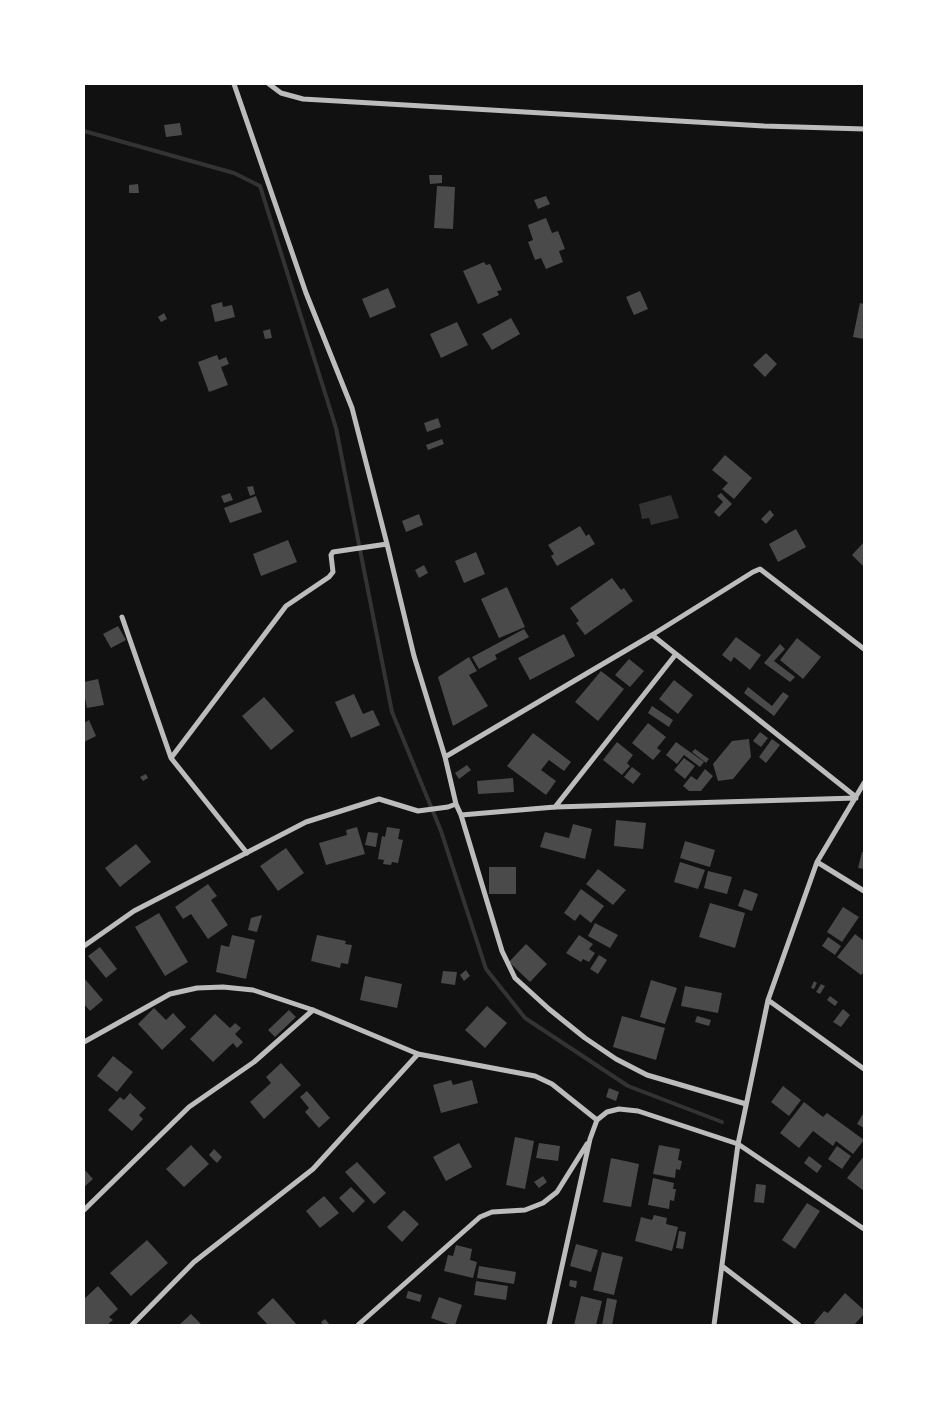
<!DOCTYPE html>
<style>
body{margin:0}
#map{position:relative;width:948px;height:1409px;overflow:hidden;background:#111;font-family:Montserrat,sans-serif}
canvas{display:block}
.frame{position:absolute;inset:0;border:85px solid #fff;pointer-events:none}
</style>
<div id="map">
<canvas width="948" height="1409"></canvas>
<div class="frame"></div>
</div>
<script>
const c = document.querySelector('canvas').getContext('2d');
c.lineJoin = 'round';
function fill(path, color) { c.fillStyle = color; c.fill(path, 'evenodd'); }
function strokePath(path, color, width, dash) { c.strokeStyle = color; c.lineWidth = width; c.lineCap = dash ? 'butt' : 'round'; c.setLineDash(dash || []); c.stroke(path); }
fill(new Path2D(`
 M671 495 679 518 651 525 649 518 642 519 639 504Z`), '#333');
strokePath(new Path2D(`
 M84 131 234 173 260 186 336 428 392 712 441 831 486 969 525 1018 628 1086 722 1122`), '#333', 4);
fill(new Path2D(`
 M180 123 182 135 166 137 164 125Z
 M429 175H442V183L430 184Z
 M138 184 139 193H129V185Z
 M437 186 455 187 453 229 434 228Z
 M546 196 550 204 538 209 534 200Z
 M546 218 552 233 558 231 565 249 559 251 563 262 546 269 541 258 535 260 528 242 533 240 528 225Z
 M484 262 486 265 490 264 502 290 497 291 499 295 478 304 463 271Z
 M388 288 396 307 370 318 362 299Z
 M640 291 648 309 634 315 626 297Z
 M222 302 223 307 232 305 235 317 215 322 211 305Z
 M860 303 864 304V339L853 337Z
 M164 313 167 319 161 322 158 317Z
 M511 318 520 334 492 350 482 334Z
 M457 322 468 345 441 358 430 334Z
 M270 329 272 338 265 339 263 331Z
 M766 353 777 364 765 377 753 365Z
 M217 355 219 360 226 357 229 364 221 367 228 385 209 392 198 362Z
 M438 418 441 427 427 432 424 423Z
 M442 439 444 444 428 450 426 445Z
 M725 455 752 478 734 499 722 489 728 483 712 470Z
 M253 486 255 494 250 496 247 487Z
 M230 493 233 500 224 503 221 496Z
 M721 493 732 504 719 517 714 512 723 502 717 496Z
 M256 496 262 512 230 523 224 508Z
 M770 510 774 515 766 524 761 519Z
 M419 514 423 525 406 532 402 521Z
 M580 526 586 536 589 534 595 544 557 566 551 556 554 554 548 545Z
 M796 529 806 547 778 562 769 544Z
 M288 540 297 562 261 576 253 554Z
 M864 542V567L852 555Z
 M476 552 485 574 464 583 455 561Z
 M424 565 428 573 419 578 415 570Z
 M612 578 621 590 624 588 633 601 585 635 576 623 579 621 570 608Z
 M507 587 525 627 499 638 481 599Z
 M118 626 126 640 111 648 103 634Z
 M524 629 529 637 495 655 497 659 479 669 472 657Z
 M564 634 575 656 530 680 518 658Z
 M736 637 761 655 750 670 734 657 731 662 722 655Z
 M797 638 821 657 803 679 780 660Z
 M780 644 785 649 774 661 795 677 790 682 764 663Z
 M469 657 477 671 469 675 488 706 453 726 438 677Z
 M629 659 644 671 630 687 615 675Z
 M601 671 624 689 598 721 575 702Z
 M98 679 104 705 87 708 84 693V682Z
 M674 680 693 695 678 714 659 699Z
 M748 687 772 706 783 692 789 696 774 716 744 693Z
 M354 694 363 714 373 710 380 725 351 738 335 702Z
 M264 697 294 731 271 750 242 716Z
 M652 706 673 720 669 727 648 713Z
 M89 720 96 736 84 742V723Z
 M648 723 666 737 657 748 661 751 653 760 632 743Z
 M760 732 768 738 761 747 753 741Z
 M533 733 571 762 564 771 549 760 541 770 556 781 546 795 507 766Z
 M749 739 751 757 733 779 718 781 713 764 732 741Z
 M772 739 780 745 766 763 759 757Z
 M617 742 633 755 627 763 630 766 622 775 603 760Z
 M676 742 704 762 700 767 684 755 677 764 666 755Z
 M695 749 709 759 706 763 692 752Z
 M684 758 695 766 685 779 674 770Z
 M467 765 471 770 459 779 455 773Z
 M632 767 641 774 633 784 624 777Z
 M705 769 713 776 701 791H689L683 786 691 776 697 780Z
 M146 774 148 778 143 781 140 777Z
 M513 778 514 792 478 794 477 781Z
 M616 820 646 823 643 849 614 846Z
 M573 824 592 829 585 859 540 847 545 832 569 838Z
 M357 827 365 854 326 865 319 843 347 835 346 830Z
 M387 827 400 829 398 839 403 840 398 863 392 862 391 865 383 864 384 860 378 859 382 836 385 837Z
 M368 832 378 833 376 847 365 845Z
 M685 841 715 850 710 867 680 858Z
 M136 844 151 862 120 887 105 868Z
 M286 848 304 873 278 891 260 866Z
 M862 852H864V869L858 868Z
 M680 862 705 870 698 889 674 882Z
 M489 867H516V894H489Z
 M598 869 626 890 613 905 586 884Z
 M708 871 732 877 727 894 704 888Z
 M208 884 217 896 211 900 228 925 208 939 191 914 183 919 175 907Z
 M581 889 604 906 591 923 580 914 575 921 564 913Z
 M744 889 758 894 752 911 738 906Z
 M710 903 745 913 735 948 699 937Z
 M843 907 859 917 842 942 827 932Z
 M159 913 188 962 165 976 135 927Z
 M262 915 257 932 248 930 251 918Z
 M595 923 618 935 610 948 588 936Z
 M855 934 864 941V972L861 975 837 957Z
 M232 935 255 940 246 979 216 972 221 945 229 947Z
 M317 935 346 941 345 944 352 945 348 964 341 963 340 968 311 961Z
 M579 935 593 944 589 949 595 953 589 962 583 959 581 962 566 953Z
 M828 937 841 946 835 955 822 946Z
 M526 944 547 964 530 982 509 962Z
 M100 947 117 969 106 978 88 956Z
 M599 955 607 960 598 974 590 969Z
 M466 970 470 976 464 981 460 975Z
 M443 971 457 972 455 985 441 983Z
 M365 976 402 984 397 1008 360 1000Z
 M84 978 103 1000 90 1011 84 1004Z
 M651 980 677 988 665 1024 640 1017Z
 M814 981 817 983 814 989 811 988Z
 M821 984 825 986 820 994 816 992Z
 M685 986 722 993 718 1013 681 1006Z
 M830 996 838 1002 835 1006 827 1000Z
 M487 1006 507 1023 485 1048 465 1030Z
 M154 1008 166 1020 173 1013 186 1027 162 1050 138 1024Z
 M843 1009 850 1015 841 1027 833 1022Z
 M289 1010 296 1017 275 1037 268 1030Z
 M215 1014 230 1028 235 1023 241 1028 235 1034 243 1042 237 1048 233 1043 213 1062 190 1039Z
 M622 1016 665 1028 656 1060 613 1047Z
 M697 1016 711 1020 709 1026 695 1022Z
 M113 1056 133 1072 117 1092 97 1076Z
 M281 1063 301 1085 264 1119 250 1102 271 1083 266 1077Z
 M451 1080 453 1085 472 1080 478 1103 441 1113 433 1085Z
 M783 1086 801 1100 789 1116 771 1102Z
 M609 1088 619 1092 616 1101 606 1097Z
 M307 1091 330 1118 319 1128 305 1112 309 1108 300 1097Z
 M130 1093 146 1108 139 1115 143 1119 132 1131 108 1110 120 1097 124 1100Z
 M804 1102 823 1117 827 1113 864 1140 853 1154 836 1141 833 1146 813 1131 799 1148 780 1133Z
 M864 1112V1128L857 1124Z
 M515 1137 534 1141 525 1189 506 1185Z
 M459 1143 472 1167 446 1181 433 1157Z
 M539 1143 560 1146 558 1161 536 1158Z
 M191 1145 209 1164 184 1187 166 1169Z
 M659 1145 680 1149 678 1160 682 1161 680 1170 676 1169 675 1178 653 1174Z
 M837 1146 851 1156 842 1169 828 1159Z
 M214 1149 222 1157 217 1163 209 1155Z
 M809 1156 822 1166 817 1173 804 1163Z
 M864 1156V1191L847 1178Z
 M611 1158 639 1164 631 1207 603 1202Z
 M357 1162 386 1193 374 1204 345 1172Z
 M84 1169 93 1179 84 1187Z
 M543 1176 547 1182 539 1188 534 1182Z
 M653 1178 674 1183 673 1189H676L674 1201 670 1200 669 1209 648 1205Z
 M756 1184 766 1185 764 1203 754 1202Z
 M351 1187 365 1201 353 1213 339 1198Z
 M324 1196 339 1213 320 1228 306 1211Z
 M807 1203 820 1211 795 1249 782 1240Z
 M404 1210 419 1224 402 1242 387 1227Z
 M654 1215 667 1218 666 1224 678 1227 672 1251 635 1241 641 1217 652 1220Z
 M679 1231 686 1232 683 1249 676 1248Z
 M147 1240 168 1263 131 1296 110 1273Z
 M576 1244 598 1250 591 1272 570 1266Z
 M456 1245 472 1249 470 1260 477 1262 473 1278 444 1271 448 1255 453 1256Z
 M602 1252 623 1257 614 1295 593 1290Z
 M479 1266 516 1272 514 1284 477 1278Z
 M570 1280 577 1281 576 1288 569 1286Z
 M476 1281 508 1286 506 1300 474 1295Z
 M98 1286 118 1309 109 1317 113 1320 107 1325H84V1299Z
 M408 1291 422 1295 420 1302 406 1298Z
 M845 1293 864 1310V1314L854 1325H817L814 1323 824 1311 828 1313Z
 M581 1296 602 1301 596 1325H574Z
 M439 1297 462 1305 455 1325H451L431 1318Z
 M273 1298 297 1325H268L257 1313Z
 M607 1298 617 1300 612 1325H602Z
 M191 1314 202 1325H179Z
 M325 1319 330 1325H323L321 1322Z`), '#4a4a4a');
strokePath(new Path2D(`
 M234 84 306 293 352 408 387 544 414 656 445 757 456 804 461 815 502 951 515 978 549 1009 585 1038 616 1059 647 1075 746 1104
 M269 84 281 93 303 99 764 126 864 129
 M122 617 171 758
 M652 635 856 797
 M445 757 652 635 753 572 760 569 864 649
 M555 807 676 654
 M461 815 555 807 856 798
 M247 853 171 758 286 606 329 577 333 572 331 555 333 552 387 544
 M817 862 864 891
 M84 946 134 911 306 822 379 799 418 811 448 807 456 804
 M768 1000 864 1069
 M84 1042 170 994 197 988 223 987 253 990 313 1010 418 1054 535 1076 552 1084 597 1120
 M84 1210 189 1107 254 1062 313 1010
 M722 1266 799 1325
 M132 1325 194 1262 313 1169 418 1054
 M358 1325 480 1217 492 1212 525 1210 543 1203 557 1192 587 1144
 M549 1325 590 1139 597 1120 607 1112 619 1109 638 1111 738 1144 864 1229
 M714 1325 738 1144 768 1000 817 862 864 783`), '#bcbcbc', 5);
</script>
